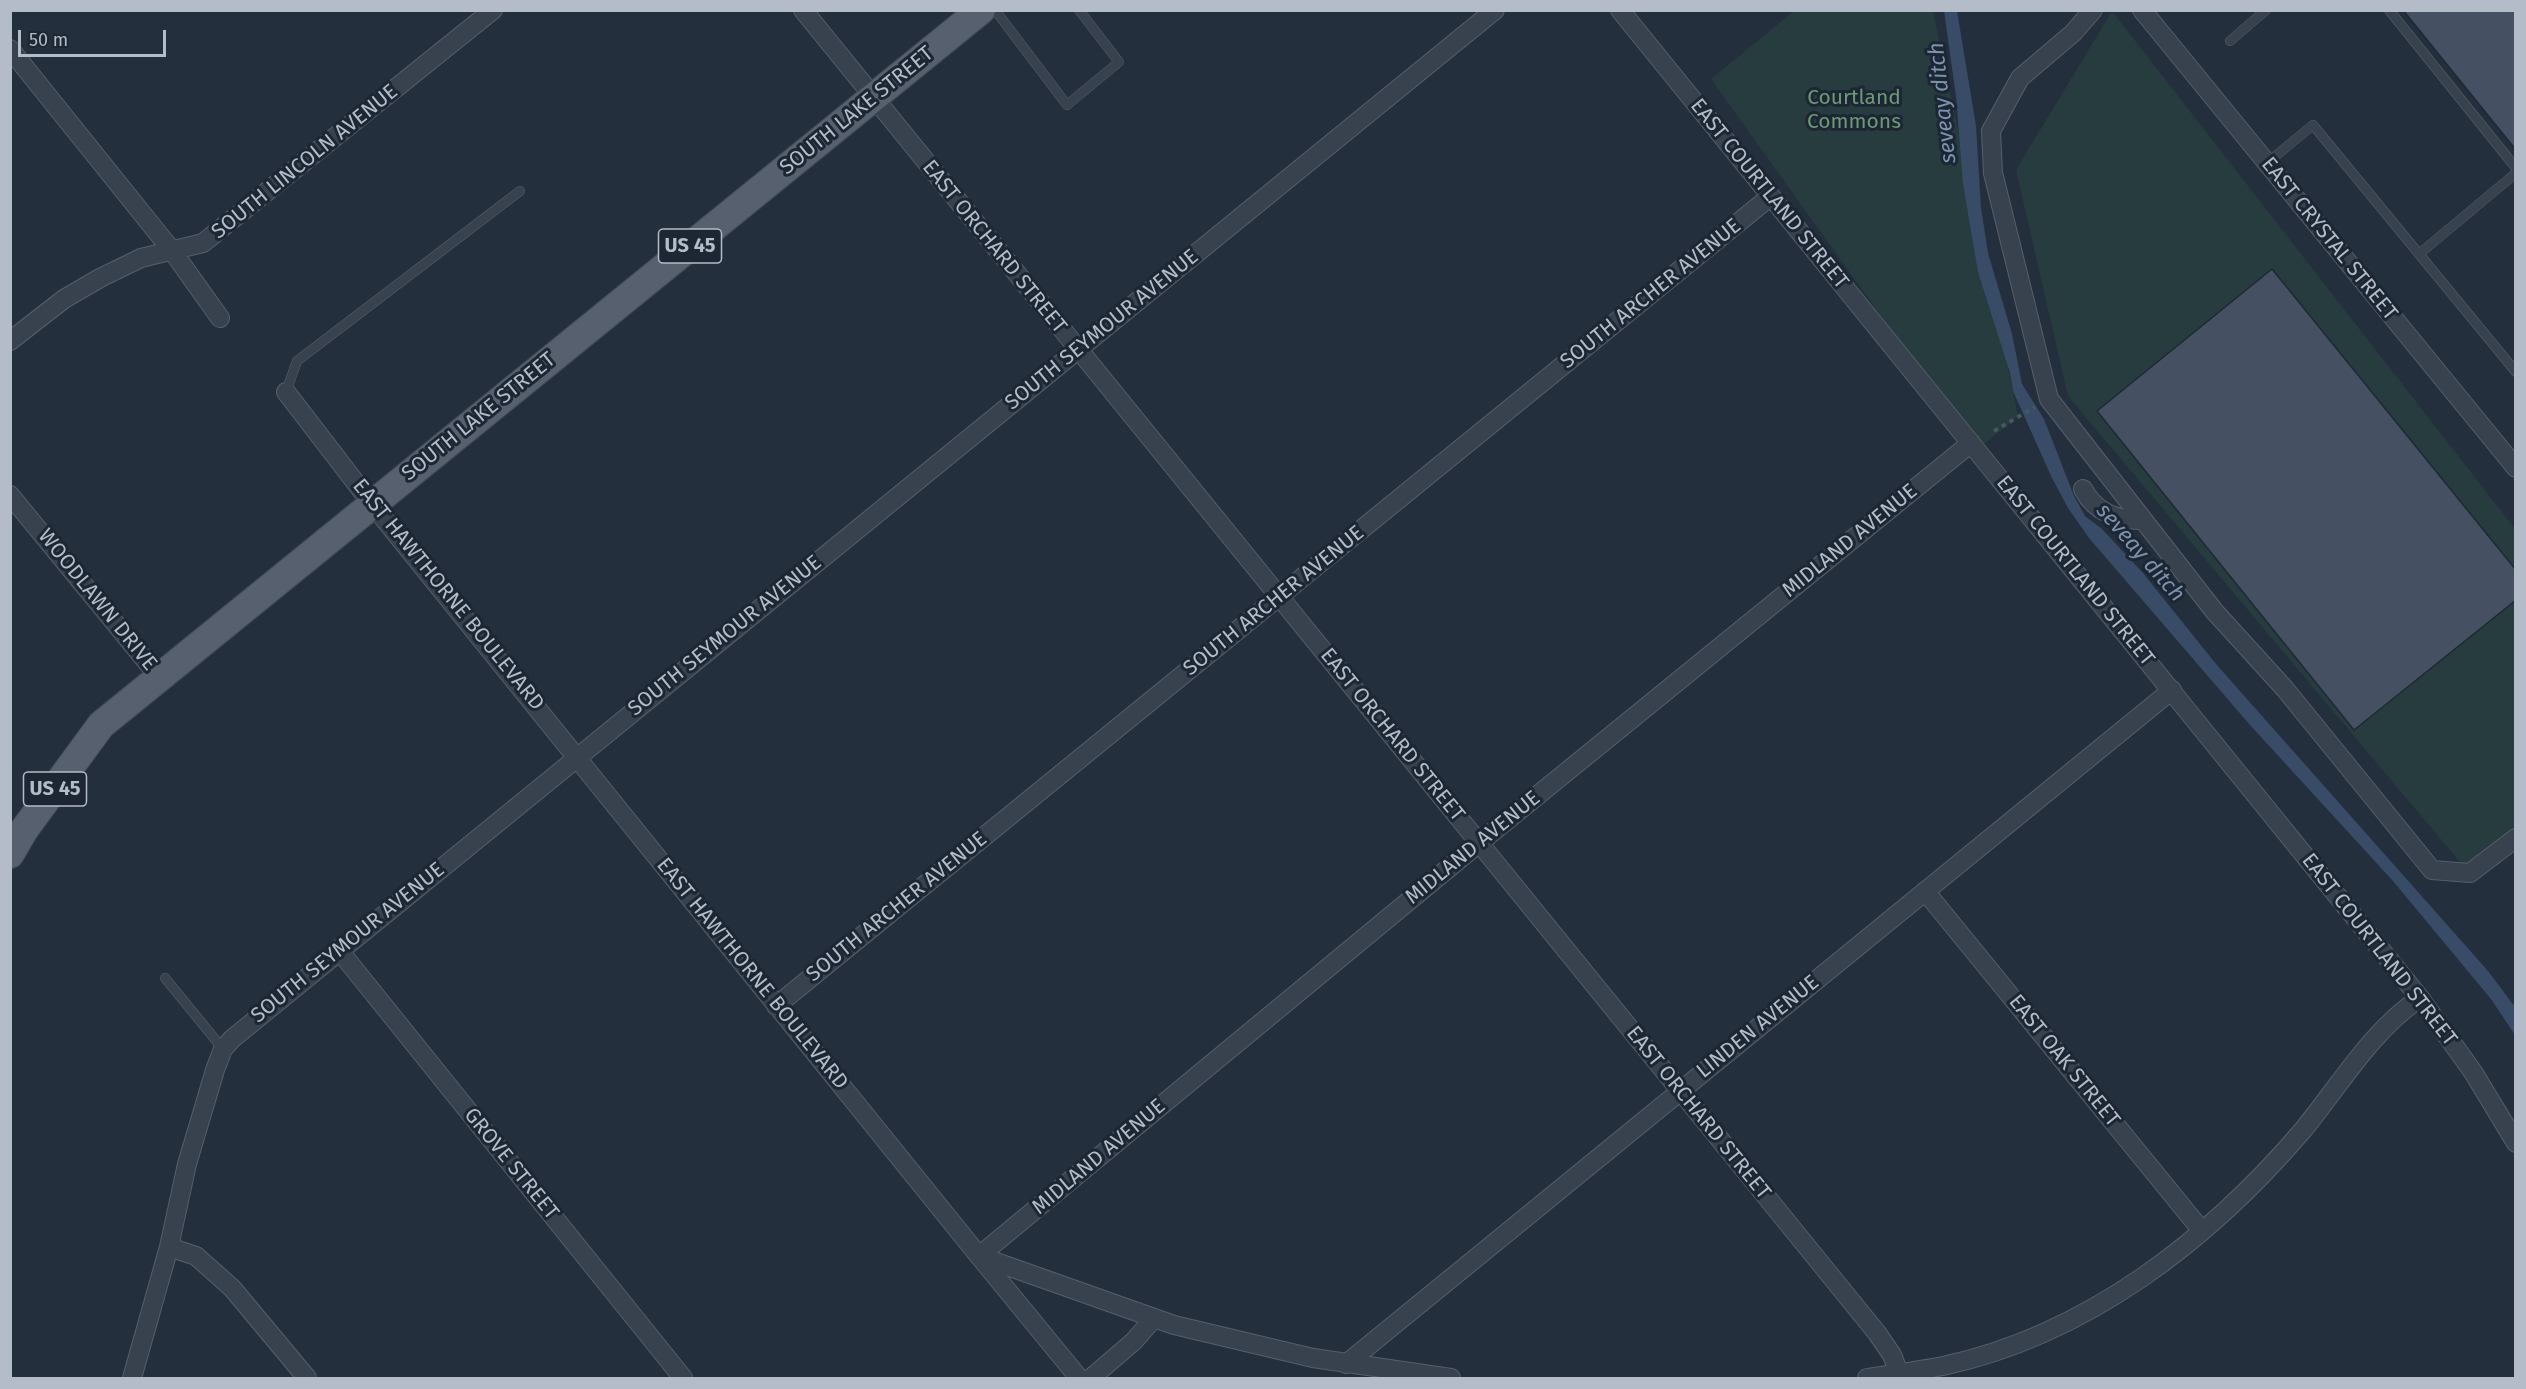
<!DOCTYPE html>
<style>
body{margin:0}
#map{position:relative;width:2526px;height:1389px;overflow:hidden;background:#242f3e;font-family:"Fira Sans",sans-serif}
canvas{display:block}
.frame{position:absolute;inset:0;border:12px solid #b4bcc9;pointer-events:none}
.scale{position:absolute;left:18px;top:30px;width:148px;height:27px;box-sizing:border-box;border:3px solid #b4bcc9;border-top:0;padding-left:8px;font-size:18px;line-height:21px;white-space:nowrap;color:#b4bcc9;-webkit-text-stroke:4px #1d2633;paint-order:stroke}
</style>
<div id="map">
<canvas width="2526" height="1389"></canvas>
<div class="frame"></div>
<div class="scale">50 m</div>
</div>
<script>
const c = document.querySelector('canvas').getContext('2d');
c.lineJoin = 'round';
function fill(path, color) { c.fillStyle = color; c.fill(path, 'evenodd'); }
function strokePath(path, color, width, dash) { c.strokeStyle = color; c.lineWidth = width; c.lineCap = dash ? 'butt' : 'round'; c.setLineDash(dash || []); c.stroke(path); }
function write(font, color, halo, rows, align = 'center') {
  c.font = font + ' "Fira Sans",sans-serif'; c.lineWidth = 6; c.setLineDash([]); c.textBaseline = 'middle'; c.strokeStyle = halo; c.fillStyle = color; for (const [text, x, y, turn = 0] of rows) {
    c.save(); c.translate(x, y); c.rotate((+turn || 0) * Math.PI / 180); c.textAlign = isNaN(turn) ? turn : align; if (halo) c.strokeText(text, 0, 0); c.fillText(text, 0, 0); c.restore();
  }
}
fill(new Path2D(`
 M1794 11H1933L2018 416 1977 450 1711 79Z
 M2112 11 2515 529V830L2465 868 2068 396 2016 170Z`), '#263c3f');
fill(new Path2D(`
 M1944 11H1957L1976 126 1981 208 1988 253 2012 334 2022 384 2044 419 2074 496 2085 516 2102 529 2143 573 2216 664 2488 971 2515 1007V1035L2491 999 2393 881 2250 725 2089 538 2068 508 2051 476 2013 391 2010 373 1978 272 1963 184 1956 96Z`), '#394c67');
const building = new Path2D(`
 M2403 10H2516V150Z
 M2272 269 2516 570V600L2354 730 2097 411Z`);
fill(building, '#455162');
strokePath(building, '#1f2835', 1.5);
const lane = new Path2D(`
 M995 10 1067 105 1119 62 1079 10
 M2389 10 2516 168
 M2230 41 2266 10
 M2267 163 2313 125 2516 372
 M2419 254 2516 173
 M286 392 297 361 520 191
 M165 978 223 1049`);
const street = new Path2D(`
 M803 10 1877 1333 1892 1355 1901 1378
 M1620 10 2420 998 2473 1072 2516 1143
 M2093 10 2073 33 2020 78 1991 131 1993 173 2049 399 2215 612 2285 689 2432 870 2470 873 2516 838
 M2142 10 2516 468
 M10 49 173 252 220 318
 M10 341 64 299 100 278 141 258 203 243 493 10
 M286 392 372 504 979 1256 1174 1325 1313 1358 1451 1378
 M2083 489C2095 512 2118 521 2143 520
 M10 495 160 678
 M1925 891 2202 1231
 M338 949 683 1378
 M776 1006 1771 196
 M169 1247 196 1256 232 1288 307 1378
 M1346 1364 2172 690
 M132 1378 169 1247 187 1164 215 1070 223 1049 232 1039 1495 10
 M1079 1378 979 1256 1479 843 1971 443
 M1091 1378 1134 1341 1154 1318
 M1867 1378C1892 1374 1918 1371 1943 1366 2087 1335 2209 1240 2303 1130 2340 1085 2371 1031 2420 998`);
const primary = new Path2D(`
 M10 854 24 830 101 725 981 10`);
strokePath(lane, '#565f6c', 10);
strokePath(street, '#565f6c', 20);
strokePath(primary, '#414a57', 30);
strokePath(new Path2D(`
 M1994 431 2035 407`), '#44595c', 4, [4.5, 4.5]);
strokePath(lane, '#38414e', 9);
strokePath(street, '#38414e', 18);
strokePath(primary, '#56606e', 28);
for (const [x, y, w] of [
 [690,246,63],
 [55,789,63]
]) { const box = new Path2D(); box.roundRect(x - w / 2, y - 17, w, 34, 4.5); c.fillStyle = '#1d2633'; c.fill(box); strokePath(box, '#b4bcc9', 1.5); }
write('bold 20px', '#b4bcc9', null, [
 ["US 45",690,246],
 ["US 45",55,789]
]);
write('21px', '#6b9a76', '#1d2633', [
 ["Courtland",1854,98],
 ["Commons",1854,122]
]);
write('21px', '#b4bcc9', '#1d2633', [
 ["SOUTH LAKE STREET",857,111,-39],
 ["SOUTH LINCOLN AVENUE",305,162,-39],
 ["EAST COURTLAND STREET",1769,194,51],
 ["EAST CRYSTAL STREET",2329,239,51],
 ["EAST ORCHARD STREET",994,247,51],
 ["SOUTH ARCHER AVENUE",1651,294,-39],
 ["SOUTH SEYMOUR AVENUE",1102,330,-39],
 ["SOUTH LAKE STREET",479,417,-39],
 ["MIDLAND AVENUE",1850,541,-39],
 ["EAST COURTLAND STREET",2075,571,51],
 ["EAST HAWTHORNE BOULEVARD",448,595,51],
 ["WOODLAWN DRIVE",97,600,51],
 ["SOUTH ARCHER AVENUE",1274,601,-39],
 ["SOUTH SEYMOUR AVENUE",725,636,-39],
 ["EAST ORCHARD STREET",1392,735,51],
 ["MIDLAND AVENUE",1473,848,-39],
 ["SOUTH ARCHER AVENUE",897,907,-39],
 ["SOUTH SEYMOUR AVENUE",348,943,-39],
 ["EAST COURTLAND STREET",2379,950,52],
 ["EAST HAWTHORNE BOULEVARD",752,974,51],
 ["LINDEN AVENUE",1758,1027,-39],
 ["EAST OAK STREET",2064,1061,51],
 ["EAST ORCHARD STREET",1698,1113,51],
 ["MIDLAND AVENUE",1099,1157,-40],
 ["GROVE STREET",511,1164,51]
]);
write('italic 22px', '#7c92b1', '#1d2633', [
 ["seveay ditch",1943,103,-96],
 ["seveay ditch",2140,553,49]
]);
</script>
